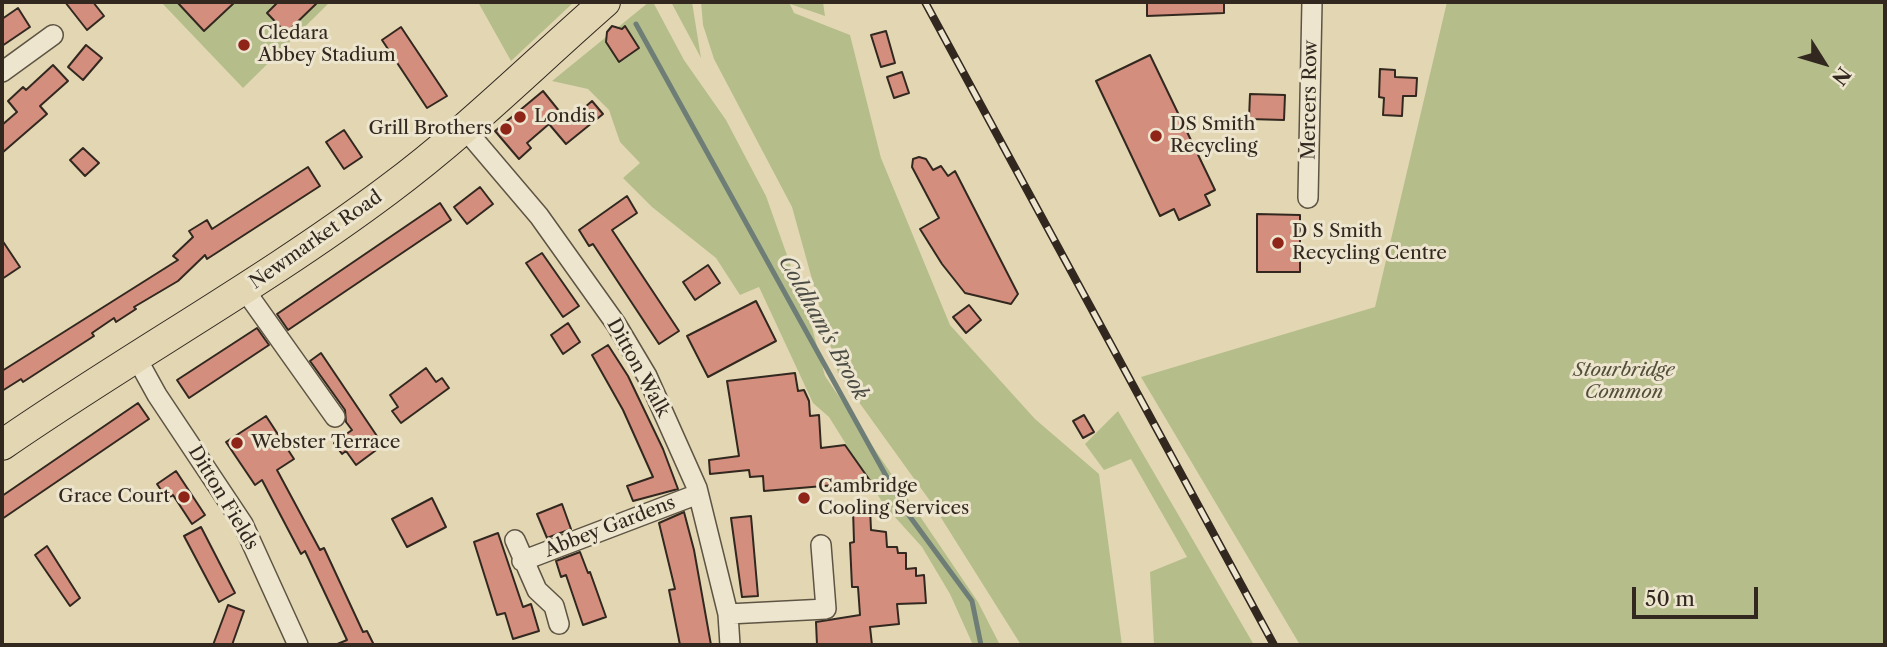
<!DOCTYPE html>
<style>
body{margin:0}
#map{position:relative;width:1887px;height:647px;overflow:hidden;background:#e3d7b3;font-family:"Libre Caslon Text",serif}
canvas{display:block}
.frame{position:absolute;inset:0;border:4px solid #32281f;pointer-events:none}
.north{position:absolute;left:1789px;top:28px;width:70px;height:70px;-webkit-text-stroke:5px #ede5ce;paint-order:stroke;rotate:127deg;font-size:19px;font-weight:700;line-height:28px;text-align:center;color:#32281f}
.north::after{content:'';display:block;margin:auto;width:24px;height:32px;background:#32281f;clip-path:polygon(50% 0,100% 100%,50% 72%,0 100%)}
.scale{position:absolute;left:1632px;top:587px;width:126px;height:32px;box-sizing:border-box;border:4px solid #32281f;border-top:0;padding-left:9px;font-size:21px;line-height:24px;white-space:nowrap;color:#32281f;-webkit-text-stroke:5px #ede5ce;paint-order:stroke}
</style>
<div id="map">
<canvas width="1887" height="647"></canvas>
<div class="frame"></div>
<div class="north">N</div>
<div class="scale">50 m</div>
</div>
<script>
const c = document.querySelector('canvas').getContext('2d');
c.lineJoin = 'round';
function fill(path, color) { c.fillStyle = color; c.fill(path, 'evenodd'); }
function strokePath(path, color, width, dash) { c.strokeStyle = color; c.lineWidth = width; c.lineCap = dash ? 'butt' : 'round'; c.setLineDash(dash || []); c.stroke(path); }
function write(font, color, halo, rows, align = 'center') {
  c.font = font + ' "Libre Caslon Text",serif'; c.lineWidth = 6; c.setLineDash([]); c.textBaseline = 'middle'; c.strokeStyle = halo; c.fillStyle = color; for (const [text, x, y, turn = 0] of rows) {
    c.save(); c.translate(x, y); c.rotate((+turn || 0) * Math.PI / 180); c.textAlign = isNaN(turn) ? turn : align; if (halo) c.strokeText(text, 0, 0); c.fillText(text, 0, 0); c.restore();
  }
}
fill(new Path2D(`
 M161 2H330L243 88Z
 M478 2H574L511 61Z
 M649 2H653L684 60 726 120 766 196 810 320 825 376 978 602 1000 645H973L950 594 922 547 884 505 829 417 813 403 759 287 740 295 716 258 652 207 623 178 640 163 620 142 609 110 588 89 552 81Z
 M671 2H692L701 58Z
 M701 2H823L825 16 790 4 794 13 850 35 881 158 950 325 1035 419 1099 474 1122 645H1021L933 505 838 373 792 207 714 59 703 25Z
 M1447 2H1885V645H1300L1141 377 1375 307Z
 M1118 411 1254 645H1154L1150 572 1187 557 1131 459 1104 470 1085 444Z`), '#b5be8b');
strokePath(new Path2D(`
 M636 24 905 510 972 601 981 645`), '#6e7e77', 5);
const building = new Path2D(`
 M65 2H93L104 16 87 30Z
 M177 2H235L204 31Z
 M278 2H318L286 33 267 13Z
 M1147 2H1224V13L1147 16Z
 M18 8 30 27 2 46V19Z
 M612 26 622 29 625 26 639 48 619 62 606 42 607 32Z
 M401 27 447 96 427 108 382 40Z
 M886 31 895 63 881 67 871 35Z
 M86 45 102 58 83 80 68 67Z
 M1150 55 1215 190 1205 195 1210 205 1179 220 1174 209 1160 216 1096 81Z
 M53 65 68 81 40 106 47 114 2 153V125L17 112 8 101 23 87 26 90Z
 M1380 69 1395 70V77L1417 78 1416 96H1403L1402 116 1383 115 1384 98 1379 97Z
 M902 72 909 93 894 98 887 77Z
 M543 91 568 122 592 101 603 114 566 144 549 124 527 143 531 148 519 159 495 131Z
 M1250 94 1285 95 1284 120 1249 119Z
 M344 130 362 157 344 169 326 142Z
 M83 148 99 163 85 176 70 160Z
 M919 157 926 159 933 170 941 166 948 176 955 171 1018 294 1011 304 965 293 942 264 920 229 939 218 912 167 913 159Z
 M308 167 320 186 207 259 205 255 178 281 134 307 136 309 116 322 114 318 92 333 94 336 23 382 21 379 2 391V371L178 260 173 256 193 237 189 231 207 220 212 229Z
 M480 187 493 204 467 224 454 207Z
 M627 196 637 213 612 230 679 331 659 344 593 244 589 246 579 230Z
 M440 203 451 220 288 330 277 314Z
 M1257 214 1300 215V272H1257Z
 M2 240 20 267 2 279Z
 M542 253 579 306 563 317 526 263Z
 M708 265 720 283 695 300 683 282Z
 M756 301 776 341 708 377 687 336Z
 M969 305 981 320 966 333 953 317Z
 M568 323 580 342 563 354 551 335Z
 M257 328 269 345 189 398 177 380Z
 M608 345 628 376 663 449 678 489 633 501 627 486 653 477 623 410 592 355Z
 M321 353 383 445 356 465 346 451 342 454 334 443 352 430 346 422 345 410 310 361Z
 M426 368 436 382 442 378 449 388 401 423 392 411 398 407 390 395Z
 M795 373 798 391 804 390 809 401 810 416 819 415 821 448 845 445 871 482 764 491 763 476 750 477 749 470 710 474 709 460 739 456 727 381Z
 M138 403 149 419 2 519V496Z
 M1084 415 1094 432 1083 438 1073 421Z
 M266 416 294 459 277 470 320 550 324 548 363 632 367 631 374 645H335L347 640 305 551 301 554 262 480 255 485 226 442Z
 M176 471 205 515 192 524 173 495 167 499 157 484Z
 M432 498 446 527 407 547 392 519Z
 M562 504 571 529 547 538 537 514Z
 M870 508 871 530 886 532 887 547H897L898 553H906V569L916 568V576L924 575 926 603 897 604 899 624 870 627 872 645H817L816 622 860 615 858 587H852L850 543 854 542 853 509Z
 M684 512 694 550 711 645H680L669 590 675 589 659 523Z
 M751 516 758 596 742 597 731 518Z
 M201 527 235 593 219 602 184 536Z
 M498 533 523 607 531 604 539 631 513 639 505 613 497 615 474 542Z
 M47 546 80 598 70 606 35 555Z
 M580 552 588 573 590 572 606 617 583 625 566 575 561 577 556 561Z
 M228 605 244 611 232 645H213Z`);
fill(building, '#d38e7d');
strokePath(building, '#32281f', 2);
const minor = new Path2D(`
 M2 72 53 35
 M465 129 539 216 616 324 647 376 697 488 728 614 730 645
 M1308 198 1312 2
 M244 289 335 417
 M136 357 157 395 243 524 298 645
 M515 540 537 590 554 606 559 624
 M522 561 698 494
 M728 614 826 609 821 545`);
const primary = new Path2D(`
 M2 445C129 357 264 283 388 190 465 133 533 65 605 2`);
strokePath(minor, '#5e5444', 22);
strokePath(primary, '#32281f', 32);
strokePath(minor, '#ede5ce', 19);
strokePath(primary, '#e3d7b3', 30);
const rail = new Path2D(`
 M925 2 1274 645`);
strokePath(rail, '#32281f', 8);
strokePath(rail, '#ede5ce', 5, [16]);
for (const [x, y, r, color] of [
 [244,45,7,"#8f2418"],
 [520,117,7,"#8f2418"],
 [506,129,7,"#8f2418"],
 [1156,136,7,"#8f2418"],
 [1278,243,7,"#8f2418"],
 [237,443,7,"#8f2418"],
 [184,497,7,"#8f2418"],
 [804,498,7,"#8f2418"]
]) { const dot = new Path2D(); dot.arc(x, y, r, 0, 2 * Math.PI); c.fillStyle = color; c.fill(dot); strokePath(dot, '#ede5ce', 2.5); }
write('19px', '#32281f', '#ede5ce', [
 ["Cledara",258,34],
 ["Abbey Stadium",258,56],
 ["Londis",534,117],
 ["DS Smith",1170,125],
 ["Recycling",1170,147],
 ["Grill Brothers",492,129,"right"],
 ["D S Smith",1292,232],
 ["Recycling Centre",1292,254],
 ["Webster Terrace",251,443],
 ["Cambridge",818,487],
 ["Cooling Services",818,509],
 ["Grace Court",170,497,"right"]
], 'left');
write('19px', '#32281f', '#ede5ce', [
 ["Mercers Row",1310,100,-89],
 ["Newmarket Road",316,240,-35],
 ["Ditton Walk",638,368,61],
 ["Ditton Fields",223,498,59],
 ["Abbey Gardens",610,527,-21]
]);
write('italic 19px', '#534e3a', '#ede5ce', [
 ["Stourbridge",1624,371],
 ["Common",1624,393]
]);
write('italic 21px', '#4b4c44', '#ede5ce', [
 ["Coldham's Brook",823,328,61]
]);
</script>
